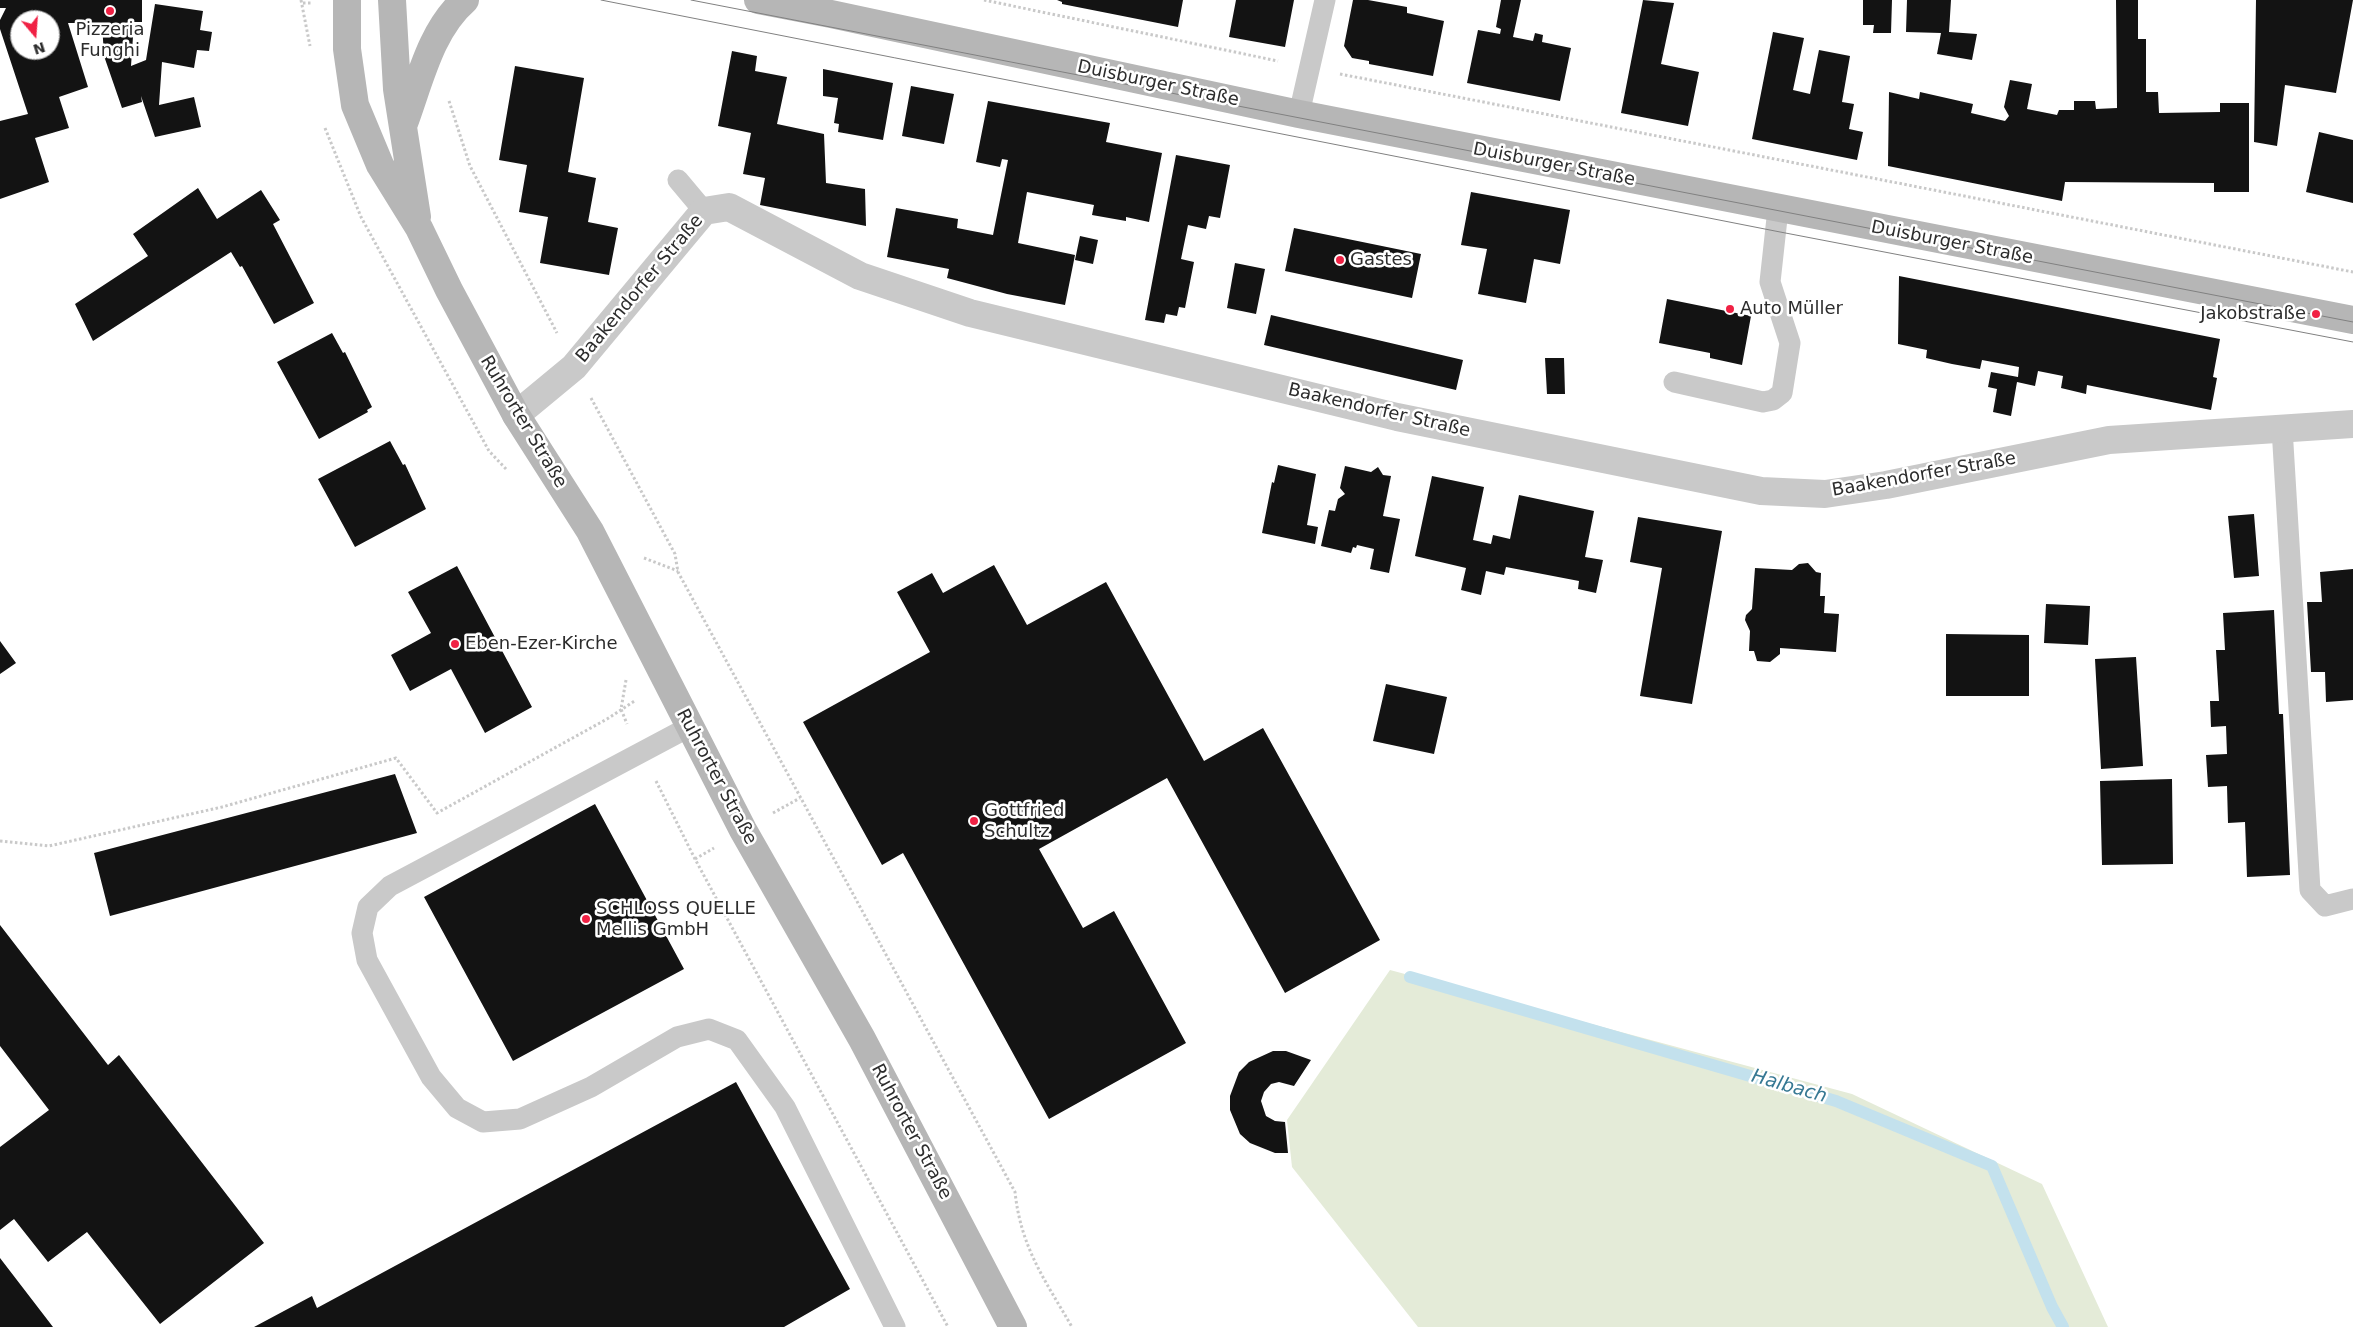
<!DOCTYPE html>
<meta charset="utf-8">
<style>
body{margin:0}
#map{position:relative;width:2353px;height:1327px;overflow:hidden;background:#fff;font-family:"DejaVu Sans",sans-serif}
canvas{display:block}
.north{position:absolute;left:10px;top:10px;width:50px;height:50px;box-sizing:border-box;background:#fff;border:1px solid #ababab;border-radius:50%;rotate:162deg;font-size:14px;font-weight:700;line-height:20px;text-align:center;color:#2c2c2c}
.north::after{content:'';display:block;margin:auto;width:18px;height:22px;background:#f02144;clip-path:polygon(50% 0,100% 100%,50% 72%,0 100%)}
</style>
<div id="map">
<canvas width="2353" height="1327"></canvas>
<div class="north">N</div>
</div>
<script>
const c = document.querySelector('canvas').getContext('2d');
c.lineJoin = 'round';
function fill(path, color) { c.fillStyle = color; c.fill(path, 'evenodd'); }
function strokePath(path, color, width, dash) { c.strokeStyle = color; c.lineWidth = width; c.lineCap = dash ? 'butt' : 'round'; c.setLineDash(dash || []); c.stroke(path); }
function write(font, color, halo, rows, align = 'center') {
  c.font = font + ' "DejaVu Sans",sans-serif'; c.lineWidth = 5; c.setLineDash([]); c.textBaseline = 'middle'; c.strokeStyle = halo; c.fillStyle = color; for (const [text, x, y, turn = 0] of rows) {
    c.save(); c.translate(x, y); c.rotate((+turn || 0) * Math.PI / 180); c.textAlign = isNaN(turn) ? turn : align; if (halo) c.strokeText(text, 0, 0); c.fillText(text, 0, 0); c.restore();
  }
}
fill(new Path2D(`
 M1390 970 1852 1094 2042 1184 2108 1327H1418L1292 1167 1287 1120Z`), '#e4ebd8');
strokePath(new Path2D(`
 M1410 977 1836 1101 1992 1166 2052 1307 2063 1327`), '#c3e1ed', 12);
fill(new Path2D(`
 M0 0H142V22H134L131 66 146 60 155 4 203 11 200 30 212 32 209 51 197 50 194 68 162 62 159 105 194 97 201 127 155 137 141 96 142 102 122 108 104 56 102 23H68L88 87 59 97 69 128 35 138 49 182 0 199V121L28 114 0 29V20L6 8H0ZM20 20H50V50H20Z
 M1057 0H1183L1178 27 1062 4V2Z
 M1236 0H1294L1285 47 1229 37Z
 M1353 0H1368L1407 7V13L1444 21 1433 76 1369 64V61L1352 58 1344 46Z
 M1501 0H1521L1513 37 1533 41 1535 33 1543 35 1542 42 1571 48 1560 101 1467 83 1478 30 1500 34 1501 29 1496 27Z
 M1643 0 1674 3 1661 64 1699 72 1688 126 1621 113Z
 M1863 0H1892L1891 33H1873L1874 25H1863Z
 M1907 0H1951L1949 32 1977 34 1972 60 1937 54 1941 33 1906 32Z
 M2116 0H2138V39H2146V92H2158L2159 113 2220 112V103H2249V192H2214V183L2065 182 2062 201 1888 166 1889 92 1919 99 1920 92 1973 104 1971 113 2005 121 2009 116 2004 107 2010 80 2032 84 2027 109 2057 115 2059 110H2074V101H2095L2096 109 2117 108Z
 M2256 0H2353L2336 93 2285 85 2277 146 2254 142Z
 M1773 32 1804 38 1793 90 1810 94 1819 50 1850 56 1842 102 1854 104 1849 129 1863 132 1857 160 1752 139Z
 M732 51 757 56 755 71 787 77 777 124 824 134 826 183 865 189 866 226 760 205 765 178 743 174 751 133 718 126Z
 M515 66 584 78 568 172 596 178 588 222 618 228 609 275 540 263 548 217 519 212 527 165 499 160Z
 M823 69 893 83 883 140 838 132 839 124 834 123 838 98 823 96Z
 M911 86 954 94 944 144 902 136Z
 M988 101 1110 123 1106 142 1162 153 1149 222 1126 217V221L1092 215 1094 205 1027 192 1018 243 1075 255 1065 305 1007 294 947 278 949 269 887 257 896 208 958 219 957 228 993 235 1008 160 1002 159 1000 167 976 162Z
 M2319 132 2353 140V203L2306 192Z
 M1176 155 1230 165 1220 218 1209 216 1206 229 1188 225 1181 259 1194 262 1185 308 1179 307 1177 316 1166 314 1164 323 1145 320Z
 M198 188 217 219 261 190 280 220 273 224 314 303 274 324 242 266 240 267 231 252 93 341 75 304 148 256 133 234Z
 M1471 192 1570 210 1560 264 1534 259 1526 303 1478 294 1487 249 1461 245Z
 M1294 228 1421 254 1412 298 1285 271Z
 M1080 236 1098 240 1093 264 1075 260Z
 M1235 263 1265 269 1256 314 1227 308Z
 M1899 276 2220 339 2213 377 2217 378 2211 410 2087 385 2086 394 2061 388 2063 376 2038 371 2035 386 2017 382 2011 416 1993 412 1997 389 1988 387 1991 372 2018 377 2019 367 1982 360 1980 369 1952 364 1926 358 1927 350 1898 344Z
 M1667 299 1751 316 1742 365 1710 358V353L1659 343Z
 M1271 315 1463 360 1456 390 1264 345Z
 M332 333 343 353 345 352 372 407 367 410 368 412 319 439 277 362Z
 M1545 358H1564L1565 394H1547Z
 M390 441 403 465 405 464 426 509 355 547 318 479Z
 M1278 465 1316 474 1307 525 1318 527 1315 544 1262 533 1272 482 1274 483Z
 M1345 466 1371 472 1378 467 1383 475 1391 476 1383 516 1400 519 1389 573 1370 569 1374 549 1357 545 1356 548 1353 547 1351 553 1321 546 1329 510 1335 511 1338 499 1345 494 1340 488Z
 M1432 476 1484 487 1473 540 1491 544 1493 535 1510 539 1519 495 1594 511 1585 557 1603 560 1596 593 1578 589 1579 581 1506 567 1504 575 1486 571 1481 595 1461 590 1466 568 1415 556Z
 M2254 514 2259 576 2234 578 2228 516Z
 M1638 517 1722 531 1692 704 1640 696 1662 568 1630 562Z
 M1808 563 1816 572 1821 573 1820 596H1825L1824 613 1839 614 1836 652 1780 648V654L1770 662 1757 661 1754 651H1749L1750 631 1745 620 1746 615 1752 609 1755 568 1792 570 1799 564Z
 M994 565 1027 625 1106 582 1204 761 1263 728 1380 940 1285 993 1167 778 1039 849 1083 928 1114 911 1186 1043 1049 1119 903 853 882 865 803 722 930 652 897 592 932 573 943 593Z
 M457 566 532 707 485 733 451 669 410 691 391 655 431 633 408 592Z
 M2353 569V700L2326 702 2325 672H2311L2307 602H2322L2320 572Z
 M2046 604 2090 606 2088 645 2044 643Z
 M2274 610 2279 714H2283L2290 875 2247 877 2245 822 2228 823 2227 786 2208 787 2206 755 2227 754 2226 726 2211 727 2210 701H2219L2216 650H2225L2223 613Z
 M1946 634 2029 635V696H1946Z
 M0 641 16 663 0 674Z
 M2136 657 2143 766 2101 769 2095 659Z
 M1386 684 1447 697 1434 754 1373 741Z
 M395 774 417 833 110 916 94 853Z
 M2172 779 2173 864 2102 865 2100 781Z
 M595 804 684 969 513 1061 424 897Z
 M0 925 108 1065 119 1055 264 1243 160 1324 87 1232 48 1262 14 1219 0 1230V1147L49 1110 0 1046Z
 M1273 1051H1286L1311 1060 1294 1086 1279 1082 1271 1084 1264 1092 1261 1101 1266 1116 1275 1121 1285 1122 1288 1153H1275L1250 1143 1240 1134 1230 1110V1096L1239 1072 1249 1062Z
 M736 1082 850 1289 784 1327H254L312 1296 317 1308Z
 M0 1258 53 1327H0Z`), '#131313');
strokePath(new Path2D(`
 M301 0 310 46
 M984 0 1278 61
 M303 3H313
 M1340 74 2353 272
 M449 101 470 166 557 333
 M325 128 361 217 489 451 507 470
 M591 398 675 554 678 572 1015 1192C1021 1248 1045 1280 1072 1327
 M644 558 678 571
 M626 680 621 709 627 724
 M656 781 695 859 948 1327
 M773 813 800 798
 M0 841 49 846 222 807 396 758 437 813 607 719 636 700
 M695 859 714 848`), '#c9c9c9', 3, [2.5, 2.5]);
strokePath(new Path2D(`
 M1299 114 1325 0
 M678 180 704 211
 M1674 382 1763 402 1773 400 1782 393 1790 343 1770 282 1778 209
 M2282 428 2310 890 2325 906 2353 899
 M689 727 390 886 368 907 362 933 367 960 431 1077 457 1108 483 1122 520 1119 591 1087 677 1037 709 1029 737 1040 785 1107 895 1327`), '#c9c9c9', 21);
strokePath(new Path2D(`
 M516 415 574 367 704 211 729 207 860 276 970 313 1397 417 1761 491 1825 494 1886 485 2109 440 2353 424`), '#c9c9c9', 28);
strokePath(new Path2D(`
 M347 0V49L355 105 380 165 419 228 449 290 516 415 590 531 743 830 862 1039 1013 1327
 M392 0 397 89 417 217
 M758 0 831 14 1299 114 2353 320
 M403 126C419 84 430 30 465 0`), '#b6b6b6', 28);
strokePath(new Path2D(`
 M601 0 1775 231 2353 342
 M691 0 2353 322`), '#818181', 1);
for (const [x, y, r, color] of [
 [110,11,5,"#f02144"],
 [1340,260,5,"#f02144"],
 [1730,309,5,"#f02144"],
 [2316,314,5,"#f02144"],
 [455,644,5,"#f02144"],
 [974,821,5,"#f02144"],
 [586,919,5,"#f02144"]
]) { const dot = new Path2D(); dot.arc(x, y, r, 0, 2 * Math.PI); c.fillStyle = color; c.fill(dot); strokePath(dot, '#fff', 2); }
write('18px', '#2c2c2c', '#fff', [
 ["Pizzeria",110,30,"center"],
 ["Funghi",110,51,"center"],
 ["Gastes",1350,260],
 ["Auto Müller",1740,309],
 ["Jakobstraße",2306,314,"right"],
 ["Eben-Ezer-Kirche",465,644],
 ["Gottfried",984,811],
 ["Schultz",984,832],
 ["SCHLOSS QUELLE",596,909],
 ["Mellis GmbH",596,930]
], 'left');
write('18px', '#2c2c2c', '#fff', [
 ["Duisburger Straße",1158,84,12],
 ["Duisburger Straße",1554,165,11],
 ["Duisburger Straße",1952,243,11],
 ["Baakendorfer Straße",640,289,-50],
 ["Baakendorfer Straße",1379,411,13],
 ["Ruhrorter Straße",523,422,59],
 ["Baakendorfer Straße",1924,475,-10],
 ["Ruhrorter Straße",716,777,62],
 ["Ruhrorter Straße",911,1132,62]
]);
write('italic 19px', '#367893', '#fff', [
 ["Halbach",1789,1087,16]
]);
</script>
